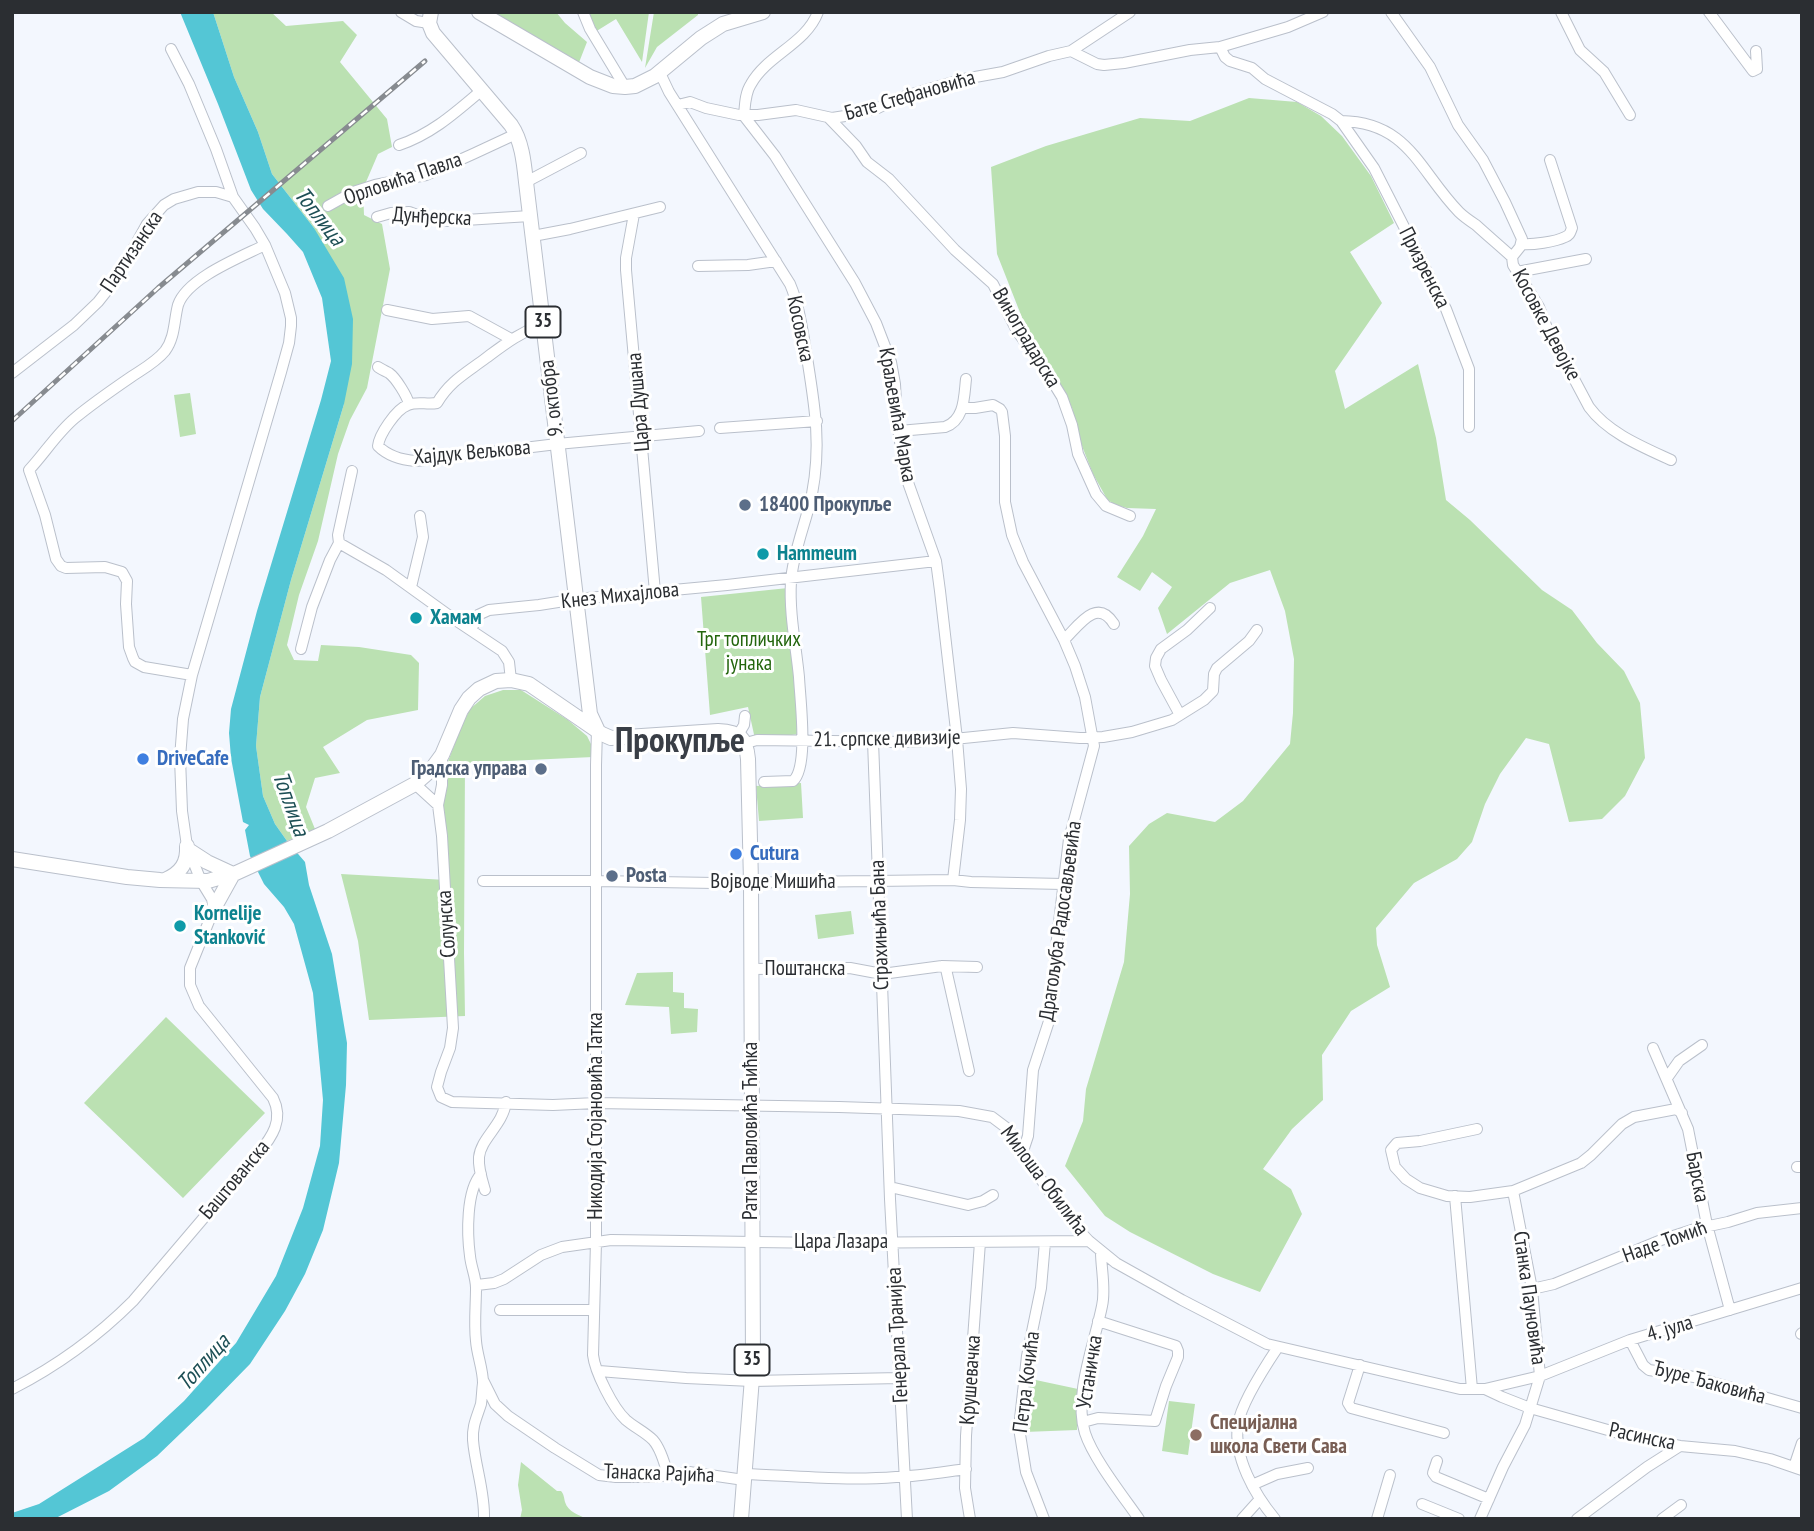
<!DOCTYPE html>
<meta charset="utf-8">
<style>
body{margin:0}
#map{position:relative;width:1814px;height:1531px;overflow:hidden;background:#f3f7fe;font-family:"PT Sans Narrow",sans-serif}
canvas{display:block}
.frame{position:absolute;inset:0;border:14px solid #2b2e32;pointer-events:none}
</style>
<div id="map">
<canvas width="1814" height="1531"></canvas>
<div class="frame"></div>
</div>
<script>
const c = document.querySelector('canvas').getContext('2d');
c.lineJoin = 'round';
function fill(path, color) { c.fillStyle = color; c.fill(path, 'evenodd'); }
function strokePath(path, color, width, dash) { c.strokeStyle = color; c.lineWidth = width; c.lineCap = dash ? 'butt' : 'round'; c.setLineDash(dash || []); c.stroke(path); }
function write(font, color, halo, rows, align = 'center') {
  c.font = font + ' "PT Sans Narrow",sans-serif'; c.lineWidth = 6; c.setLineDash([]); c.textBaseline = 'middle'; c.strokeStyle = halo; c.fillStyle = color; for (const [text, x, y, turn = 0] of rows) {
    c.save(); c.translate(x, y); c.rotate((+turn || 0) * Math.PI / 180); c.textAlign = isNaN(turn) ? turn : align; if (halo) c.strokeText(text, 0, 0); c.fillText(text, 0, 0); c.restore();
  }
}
fill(new Path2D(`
 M213 12H271L286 26 343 21 357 35 340 62 387 119 392 147 378 154 363 189 364 215 382 224 390 269 367 388 350 420 338 454 318 541 299 595 287 645 294 660 318 661 321 645 359 647 411 655 419 663 418 710 367 720 323 747 340 773 315 778 306 807 315 829 287 841 275 824 263 796 256 746 260 697 291 580 344 404 314 228 272 174 258 132 234 77Z
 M497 12H556L565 23 587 42 578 65 494 18Z
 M585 12H649L642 62 616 19 595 32Z
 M654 12H698V15L657 47 645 68Z
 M1249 98 1297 102 1321 116 1342 136 1371 176 1394 223 1350 252 1382 303 1335 371 1345 409 1418 364 1436 438 1446 500 1470 520 1542 590 1572 610 1597 643 1624 671 1640 703 1645 758 1625 796 1602 819 1569 822 1549 744 1526 738 1500 774 1485 804 1472 842 1457 859 1414 883 1376 928 1377 945 1390 987 1351 1011 1322 1055 1323 1100 1292 1129 1263 1169 1291 1189 1302 1214 1260 1292 1213 1274 1130 1232 1105 1216 1065 1166 1083 1121 1086 1089 1124 962 1130 894 1129 846 1149 824 1167 813 1215 822 1243 801 1290 744 1293 713 1294 659 1285 611 1270 570 1230 583 1167 634 1158 608 1172 587 1152 572 1140 591 1117 577 1143 536 1156 509 1127 508 1113 504 1107 499 1093 474 1082 446 1072 408 1064 392 1032 343 997 254 991 167 1046 146 1140 118 1190 121Z
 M190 393 196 434 180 437 174 395Z
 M788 588 800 734 755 739 748 707 710 715 701 597Z
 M503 690H521L568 720 587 736 592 746 593 757 465 763 464 953 465 1016 369 1020 358 941 341 874 446 880 442 804 447 764 460 730 470 709 485 696Z
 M801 783 803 818 759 821 756 786Z
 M851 911 854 934 818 939 815 915Z
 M673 972V992L684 993V1008L698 1009 697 1032 671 1034 669 1007 625 1005 637 973Z
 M166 1017 265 1113 183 1198 84 1103Z
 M1031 1379 1078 1389 1077 1430 1024 1432Z
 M1169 1401 1195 1404 1188 1455 1162 1451Z
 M521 1462 557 1491H561C564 1494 564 1498 565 1502 568 1512 579 1515 587 1519H520L522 1510 518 1485Z`), '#bbe1b2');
fill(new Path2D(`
 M180 12H213L234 77 258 132 272 174 314 228 344 278 353 319 352 364 344 404 291 580 260 697 256 746 263 796 275 824 287 841 305 862 309 885 332 954 347 1043 346 1085 339 1163 323 1230 305 1274 285 1311 250 1364 206 1409 157 1456 109 1491 54 1519H12V1513L39 1504 144 1438 184 1401 236 1343 276 1276 303 1208 320 1146 323 1100 313 993 294 924 284 907 264 884 250 856 245 830 249 825 243 822 231 758 229 733 231 709 257 611 321 400 331 361 322 298 303 252 287 234 263 209 251 190 218 104Z`), '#54c6d5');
const minor = new Path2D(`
 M401 12 416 21 429 23
 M583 12 590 29 625 87
 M818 12C806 44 767 55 751 84 745 93 745 105 744 116L775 156 855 283 876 323 891 362 895 384 897 422 905 474 936 561 940 591 957 739 961 789 960 820 953 880
 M1391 12 1430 67 1458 125 1483 160 1505 202 1522 239 1520 247 1512 257 1513 265 1539 307 1547 328 1589 407C1608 433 1643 447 1671 460
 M1561 12 1580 50 1604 72 1630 115
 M1709 12 1753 71 1757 69 1756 51
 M1220 47 1225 57 1230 61 1252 68 1265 79 1332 114 1341 121 1374 168 1446 309 1469 369V427
 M1071 51 1097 64 1104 65 1124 63 1190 50 1220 47 1288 27 1323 12
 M660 73 669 92 790 284C799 305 802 328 806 351 814 402 822 442 812 494 806 523 793 552 791 581 789 613 796 646 799 677 800 699 809 767 793 781L764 782
 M678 105 690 102 706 108 739 115H758L796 110 832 118 845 116 878 108 896 99 929 89 964 79 1003 72 1049 56 1071 51 1130 12
 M829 118 856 146 867 162 889 179 955 250 993 284 1017 331 1046 371 1062 397 1072 425 1078 454 1096 494 1106 506 1130 516
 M1341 121C1409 122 1419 171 1459 212 1464 217 1470 221 1476 225 1488 236 1500 246 1512 257
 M399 145C432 134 456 112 482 90
 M526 182 581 153
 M328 206 353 192 375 185 426 175 473 154 516 134
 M634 214 626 258V270L655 592
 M377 217 391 213 409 212 428 219 449 221 530 216
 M533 236 570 229 660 207
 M1521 244C1532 245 1555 242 1565 237 1570 235 1570 233 1572 228L1550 160
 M698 266 748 265 776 261
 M1517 272 1586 259
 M387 310 432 319 469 316 511 339
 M543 324C519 333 505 344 486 358 466 373 450 381 437 403 427 405 417 401 408 405 396 409 379 435 378 446 389 457 402 460 416 461L557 444 699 431
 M378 367C381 369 385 371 389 373 396 378 407 396 409 404
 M12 373 74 325 98 302 117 278 147 224 164 205 174 199 198 192H216L233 197
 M962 408H975L993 405 1000 409 1002 412 1005 436V502L1012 535 1023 562 1064 640 1075 666 1085 697 1094 746 1069 839 1056 947 1050 1018 1033 1070 1028 1136 1022 1154
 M720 428 817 421
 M899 431 945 427C965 420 964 396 966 379
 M339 543 386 570 454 619 502 651 509 662 511 680
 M411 587 423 537 420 516
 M471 630 478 615 489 610 539 605 577 599 727 585 936 561
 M1064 640C1079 625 1097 597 1114 624
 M301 649 312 607 330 560 339 543 338 535 352 471
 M192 675 144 667 135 662 133 658 129 647 126 604 127 581 122 572 105 567 66 568 61 566 56 559 45 515 29 470C45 453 57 433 75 418 93 403 112 390 131 377 143 369 156 362 165 351 175 338 174 320 178 305 187 278 241 257 265 245
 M1180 715 1161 680 1155 666 1156 658 1161 649 1187 630 1210 608
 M597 730 596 765V1242L593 1355C595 1372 613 1408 626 1420 634 1427 645 1432 653 1440 661 1449 665 1464 668 1476
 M738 735 744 725 745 716
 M873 741 890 1199 907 1519
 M746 743 757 740 906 742 944 740 1013 733 1080 738 1103 737 1132 732 1172 720 1204 700 1213 691 1214 674 1217 668 1249 641 1257 630
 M442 755V785L438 805 442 836 453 1028 450 1048 441 1072 437 1087 441 1097 452 1102 553 1105 596 1103 839 1107 959 1111 992 1117 1008 1129 1029 1163 1075 1226 1089 1241 1116 1263 1182 1300 1267 1344 1460 1389H1485L1540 1376 1630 1340 1802 1288
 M415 784 438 805
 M483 881H597L715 883 953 880 971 882 1063 884
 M942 966 946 969 969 1071
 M750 969 850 968 882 974 942 966 977 967
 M1653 1048 1688 1129 1707 1225 1730 1310
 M1667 1078 1679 1061 1702 1045
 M1477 1129 1420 1141 1397 1143 1391 1150 1395 1167 1406 1179 1420 1188 1447 1196 1470 1197 1513 1191 1581 1163 1591 1155 1622 1124 1634 1117 1676 1109 1682 1113
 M1797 1167H1802
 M481 1174C466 1191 467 1234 470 1256 471 1267 476 1277 476 1288 476 1305 474 1323 476 1341 477 1355 483 1369 483 1383 482 1390 482 1397 481 1404 477 1417 472 1426 473 1440 475 1466 485 1492 484 1519
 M890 1187 968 1205 983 1201 993 1195
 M485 1190C482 1180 478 1168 479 1157 481 1138 503 1125 506 1102
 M1455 1196 1472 1389
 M1101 1252C1101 1269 1106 1289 1102 1306 1095 1342 1073 1396 1085 1433 1093 1458 1123 1496 1139 1519
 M477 1285 494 1283 504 1279 541 1255 562 1247 611 1240 828 1243 1089 1241
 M1532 1289 1554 1284 1661 1240 1695 1229 1728 1222 1757 1213 1802 1208
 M500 1310H594
 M1801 1334 1802 1333
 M1630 1340 1643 1365 1649 1370 1694 1377 1802 1408
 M1360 1365 1348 1403 1351 1408 1444 1433
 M599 1371 686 1378 752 1381 900 1378
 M483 1380 495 1404 508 1416 555 1448 599 1475 616 1477H655L689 1472 744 1480
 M12 1389C57 1366 98 1336 133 1301L258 1154C272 1137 284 1120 273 1098L199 1006 190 985V968L211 916 213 905 212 899 201 881 187 846 182 811 180 758 183 719 192 675 281 372 289 343 291 326V318L285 293 265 245 255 228 233 197 216 149 189 84 171 49
 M1485 1389 1502 1397 1530 1408 1629 1436 1680 1446 1735 1451 1770 1459 1802 1470
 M1083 1422 1098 1418 1155 1421 1166 1386 1178 1357V1351L1176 1346 1098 1321
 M1437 1461 1433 1473 1436 1477 1489 1499
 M1794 1467 1802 1443
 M745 1474C795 1476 846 1481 896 1477 919 1476 943 1472 966 1469
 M1252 1485 1277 1474 1308 1468
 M1422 1504 1459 1519
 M970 1519 965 1488 966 1436 980 1242
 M1044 1519 1026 1472 1019 1428 1027 1356 1041 1288 1045 1242
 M1242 1519 1260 1499
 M1275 1519C1255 1495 1233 1457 1238 1424 1241 1404 1266 1365 1278 1347
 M1377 1519 1390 1475
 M1480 1519 1503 1467 1525 1425 1540 1376 1532 1289 1513 1191
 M1577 1519 1647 1467 1680 1446
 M1662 1519 1681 1505`);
const major = new Path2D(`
 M431 12 429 23 433 33 511 125C522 141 524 163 526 182L590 714 597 729
 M479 12 590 77 613 86 625 87 635 86 655 76 701 38 723 24 763 12
 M190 851 207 862 233 874 213 910
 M12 859 127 877 160 880 208 881 236 873 328 831 415 784 431 770 442 755 461 710 469 698 479 689 496 681 511 680 529 684 602 734 611 738 718 731C740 732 746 737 748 759L751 882 753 1365 741 1519
 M165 880C181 873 188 863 187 846`);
strokePath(minor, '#bac0cb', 12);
strokePath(major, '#bac0cb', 16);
strokePath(minor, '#fff', 10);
strokePath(major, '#fff', 14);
const rail = new Path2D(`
 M12 421 158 288 425 61`);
strokePath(rail, '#878b90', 5);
strokePath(rail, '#fff', 2.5, [8]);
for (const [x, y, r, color] of [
 [745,505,7,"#5c6f8a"],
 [763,554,7,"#0f9aa8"],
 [416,618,7,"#0f9aa8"],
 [143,759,7,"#3f7fe0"],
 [541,769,7,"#5c6f8a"],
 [736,854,7,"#3f7fe0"],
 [612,876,7,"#5c6f8a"],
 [180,926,7,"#0f9aa8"],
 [1196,1435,7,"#8d6e63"]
]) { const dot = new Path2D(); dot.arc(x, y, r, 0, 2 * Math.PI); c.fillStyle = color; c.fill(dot); strokePath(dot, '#fff', 2.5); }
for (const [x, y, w] of [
 [543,322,35],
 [752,1360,35]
]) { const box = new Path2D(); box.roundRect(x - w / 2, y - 15.5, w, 31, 5); c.fillStyle = '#fff'; c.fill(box); strokePath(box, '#2b2e32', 2); }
write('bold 19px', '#2b2e32', null, [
 ["35",543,322],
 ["35",752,1360]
]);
write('21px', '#2b2e32', '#fff', [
 ["Бате Стефановића",910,96,-16],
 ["Орловића Павла",403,179,-19],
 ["Дунђерска",432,217,3],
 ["Партизанска",132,252,-56],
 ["Призренска",1424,268,63],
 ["Косовке Девојке",1546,325,62],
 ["Косовска",800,329,78],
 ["Виноградарска",1026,338,59],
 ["9. октобра",552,398,-97],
 ["Цара Душана",639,402,-95],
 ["Краљевића Марка",897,415,80],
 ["Хајдук Вељкова",472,453,-5],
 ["Кнез Михајлова",620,596,-6],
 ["21. српске дивизије",887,739,-1],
 ["Војводе Мишића",773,882],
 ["Драгољуба Радосављевића",1061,921,-82],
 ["Солунска",447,924,-94],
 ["Страхињића Бана",880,925,-92],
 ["Поштанска",805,969],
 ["Никодија Стојановића Татка",596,1116,-90],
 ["Ратка Павловића Ћићка",751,1131,-90],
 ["Барска",1697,1177,79],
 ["Баштованска",235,1180,-50],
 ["Милоша Обилића",1044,1181,53],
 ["Цара Лазара",841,1242],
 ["Наде Томић",1665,1242,-20],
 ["Станка Пауновића",1529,1298,82],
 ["4. јула",1670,1329,-17],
 ["Генерала Транијеа",898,1335,-93],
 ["Устаничка",1090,1372,-81],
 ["Крушевачка",971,1380,-86],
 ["Петра Кочића",1027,1382,-83],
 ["Ђуре Ђаковића",1709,1383,15],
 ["Расинска",1642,1437,12],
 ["Танаска Рајића",659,1474,2]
]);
write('bold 21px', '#4e5e75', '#fff', [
 ["18400 Прокупље",759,505],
 ["Градска управа",527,769,"right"],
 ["Posta",626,876]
], 'left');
write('bold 21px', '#0d838f', '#fff', [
 ["Hammeum",777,554],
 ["Хамам",430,618],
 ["Kornelije",194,914],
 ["Stanković",194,938]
], 'left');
write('21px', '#23650d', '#fff', [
 ["Трг топличких",749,640],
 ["јунака",749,664]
]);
write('bold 21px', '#366cbe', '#fff', [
 ["DriveCafe",157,759],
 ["Cutura",750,854]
], 'left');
write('bold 21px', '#785e54', '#fff', [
 ["Специјална",1210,1423],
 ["школа Свети Сава",1210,1447]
], 'left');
write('italic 23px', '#1d4f55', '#fff', [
 ["Топлица",319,217,52],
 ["Топлица",290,804,70],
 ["Топлица",204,1363,-48]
]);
write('bold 35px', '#393e46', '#fff', [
 ["Прокупље",680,742]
]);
</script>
